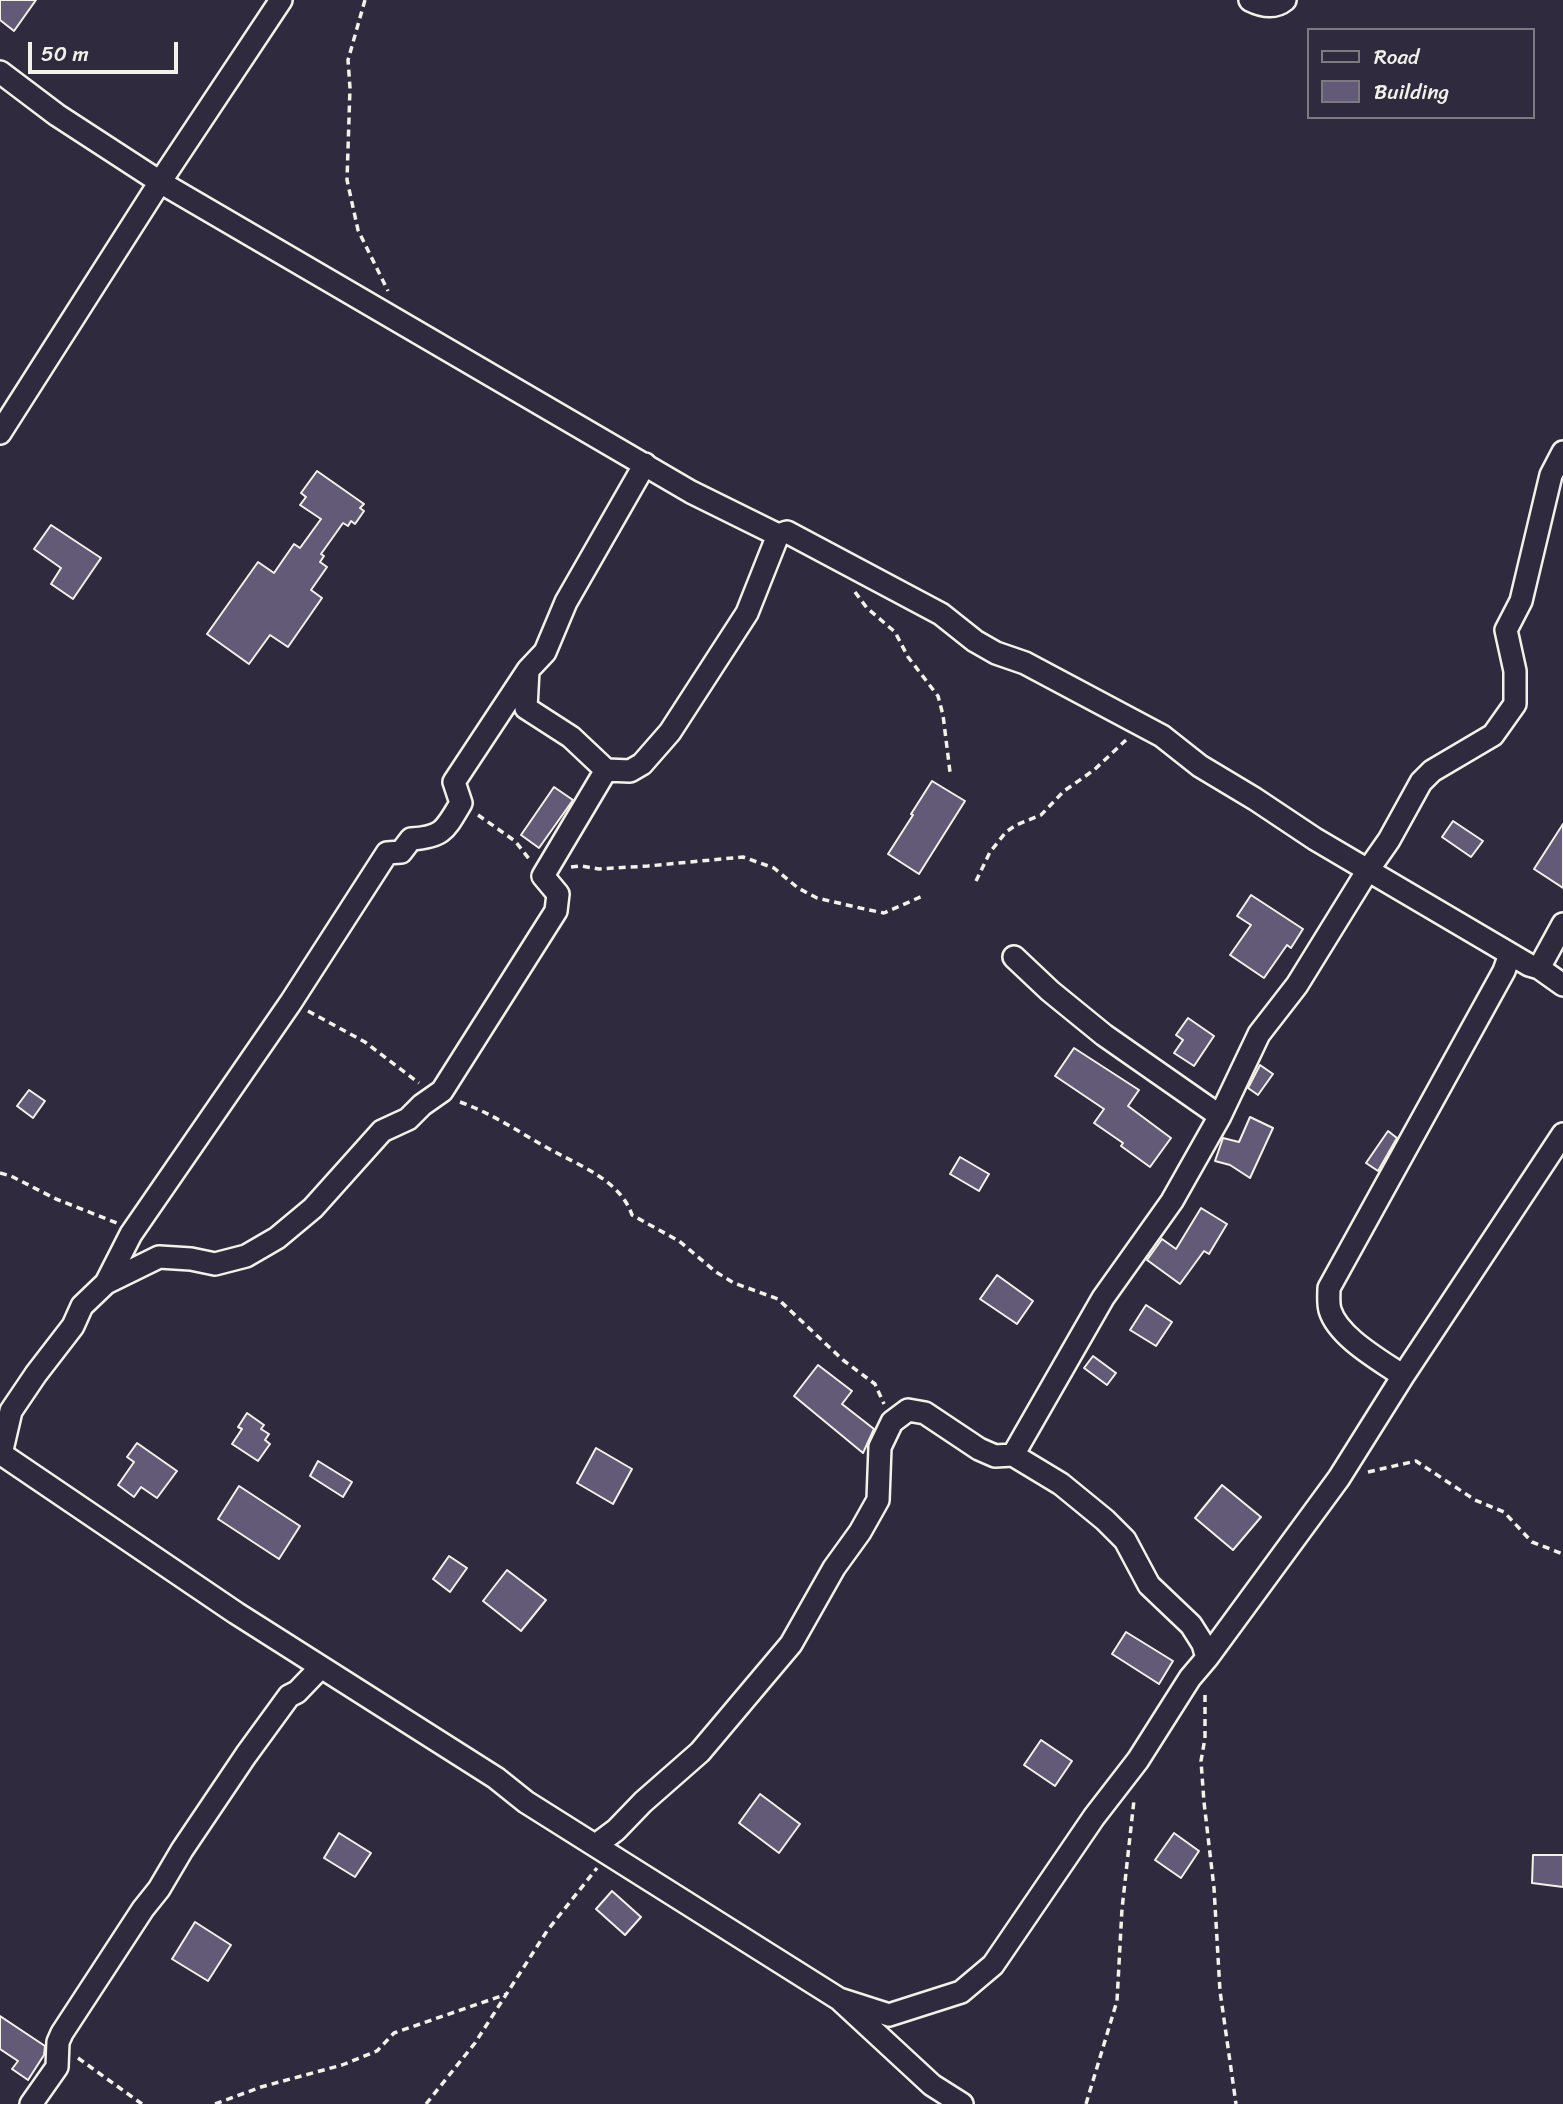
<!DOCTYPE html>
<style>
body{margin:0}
#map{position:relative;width:1563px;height:2104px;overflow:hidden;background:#2f2a3d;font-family:Sriracha,sans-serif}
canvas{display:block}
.legend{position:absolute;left:1307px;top:28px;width:228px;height:91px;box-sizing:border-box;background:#2f2a3d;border:2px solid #7e7a81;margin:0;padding:9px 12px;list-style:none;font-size:21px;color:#f4f1e8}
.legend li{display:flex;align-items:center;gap:14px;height:35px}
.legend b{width:35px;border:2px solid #7e7a81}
.scale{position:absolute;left:28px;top:42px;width:150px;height:32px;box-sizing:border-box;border:4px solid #f4f1e8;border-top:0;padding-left:9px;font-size:21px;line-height:24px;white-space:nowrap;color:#f4f1e8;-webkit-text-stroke:5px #2f2a3d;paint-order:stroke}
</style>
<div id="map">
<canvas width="1563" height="2104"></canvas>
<ul class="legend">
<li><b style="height:9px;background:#2f2a3d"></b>Road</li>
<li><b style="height:19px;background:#635a77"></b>Building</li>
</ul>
<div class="scale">50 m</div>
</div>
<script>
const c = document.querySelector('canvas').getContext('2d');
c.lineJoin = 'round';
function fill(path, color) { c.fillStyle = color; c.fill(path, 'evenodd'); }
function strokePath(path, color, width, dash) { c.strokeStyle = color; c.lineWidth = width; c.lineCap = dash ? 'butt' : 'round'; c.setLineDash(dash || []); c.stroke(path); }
const building = new Path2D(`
 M0 0H36L14 31 0 20Z
 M317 471 364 504 360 508 364 511 355 524 351 521 348 526 343 523 321 554 324 556 320 562 327 567 311 590 322 598 288 647 270 635 249 664 207 634 258 562 274 573 294 544 300 548 321 519 300 505 306 497 301 493Z
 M51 525 101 558 73 599 51 584 61 568 34 549Z
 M932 781 965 801 919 874 888 854 913 815 911 814Z
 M554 787 573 800 539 848 521 835Z
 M1453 821 1483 841 1471 857 1442 837Z
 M1563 824V888L1534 869Z
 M1251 895 1303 929 1291 948 1287 945 1264 978 1230 955 1251 925 1237 916Z
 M1188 1018 1214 1036 1194 1066 1174 1053 1183 1040 1176 1035Z
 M1074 1048 1139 1090 1128 1106 1171 1138 1150 1167 1121 1146 1123 1143 1094 1123 1104 1109 1055 1076Z
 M1260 1065 1273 1074 1258 1095 1248 1088Z
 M29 1090 45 1101 33 1118 17 1106Z
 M1250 1117 1273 1128 1250 1178 1230 1165 1215 1161 1223 1138 1239 1142Z
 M1388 1131 1397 1138 1378 1171 1366 1163Z
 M960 1157 989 1174 979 1191 950 1174Z
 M1201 1208 1227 1224 1209 1254 1204 1251 1180 1284 1147 1260 1162 1239 1176 1249Z
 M997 1275 1033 1301 1017 1324 980 1299Z
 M1146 1305 1172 1322 1156 1346 1130 1330Z
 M1093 1356 1116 1373 1107 1385 1084 1368Z
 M818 1365 852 1391 842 1404 874 1429 863 1453 794 1396Z
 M247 1413 264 1425 261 1429 269 1434 265 1440 270 1444 258 1461 232 1444 242 1429 238 1427Z
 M137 1443 177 1471 157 1498 141 1487 134 1497 118 1485 134 1462 127 1457Z
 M596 1448 632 1469 613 1504 577 1483Z
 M318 1461 352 1482 343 1497 310 1476Z
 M1222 1485 1261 1517 1233 1550 1195 1518Z
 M239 1486 300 1526 279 1559 218 1519Z
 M449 1556 467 1568 450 1592 433 1579Z
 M507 1570 546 1600 521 1631 483 1601Z
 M1126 1632 1173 1661 1159 1684 1112 1654Z
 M1041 1740 1072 1761 1055 1786 1024 1765Z
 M760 1794 800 1824 779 1853 739 1823Z
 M339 1833 371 1853 355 1877 324 1858Z
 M1174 1833 1199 1851 1181 1878 1155 1860Z
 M1533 1855H1563V1887L1532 1883Z
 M612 1891 641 1917 625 1935 596 1909Z
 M195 1922 231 1945 208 1981 172 1959Z
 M0 2016 45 2046 44 2055 28 2080 12 2069 18 2061 0 2049Z`);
fill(building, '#635a77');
strokePath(building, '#f4f1e8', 2);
const minor = new Path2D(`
 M1250 0C1262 6 1274 9 1285 0
 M0 72 57 115 160 182 691 492 778 535 787 532 941 614 975 641 996 653 1025 663 1162 736 1200 766 1255 799 1315 839 1529 965 1539 968 1563 985
 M0 433 160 182 281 0
 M606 770 571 737 526 708 528 670 545 652 566 602 645 464
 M1014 957 1050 991 1104 1035 1220 1116
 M1539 968 1563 924
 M106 1283 159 1257 191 1259 215 1264 246 1256 277 1238 313 1208 382 1131 408 1119 422 1105 442 1091 556 911 558 894 543 876 606 770 630 771 642 764 670 732 747 613 778 535
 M1403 1376C1380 1360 1338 1337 1330 1310 1328 1303 1329 1295 1329 1288L1504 971 1510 954
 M0 1453 236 1613 496 1778 526 1802 839 1999 932 2085 962 2104
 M1 1454 11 1411 36 1374 73 1326 82 1306 106 1283 131 1234 291 1002 387 853 401 852 411 839C443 837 445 830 461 803L454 782 528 670
 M1013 1455 1103 1298 1172 1201 1220 1116 1259 1034 1297 985 1368 870 1389 840 1421 782 1432 771 1493 735 1515 704V671L1506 630 1521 601 1551 475 1563 452
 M596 1845 616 1830 643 1802 700 1752 791 1644 834 1568 860 1532 878 1500 880 1447 892 1422 908 1410 925 1413 979 1449 995 1456 1013 1455 1061 1484 1105 1520 1125 1540 1149 1585 1191 1625 1203 1644 1207 1658
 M839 1999 889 2015 961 1992 993 1965 1094 1817 1138 1760 1190 1678 1207 1658 1339 1478 1403 1376 1563 1134
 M31 2104 57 2067 58 2042 62 2033 143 1909 159 1889 182 1850 246 1755 289 1696 297 1692 321 1667`);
strokePath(minor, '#f4f1e8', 26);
strokePath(new Path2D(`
 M365 0 348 60 350 88 347 180 358 230 388 291
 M855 592 867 608 895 632 908 657 938 696 943 715 950 772
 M478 815 515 841 530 860
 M571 867 581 866 599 869 648 866 743 857 774 868 798 888 817 898 860 908 884 913 925 895
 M976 881 990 852 1006 832 1016 825 1041 815 1064 791 1094 770 1126 740
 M308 1011 365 1042 419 1083
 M460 1102C494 1114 523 1135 555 1152 583 1167 621 1182 632 1215L679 1241 716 1272 734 1283 778 1299 843 1360 875 1384 884 1404
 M0 1173 11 1176 56 1199 117 1223
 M1368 1472 1416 1461 1475 1500 1504 1512 1532 1542 1563 1554
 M1205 1695V1738L1201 1761 1204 1802 1214 1888 1220 1991 1236 2104
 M78 2058 142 2104
 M215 2104 261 2087 342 2065 377 2051 394 2033 507 1994
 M426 2104 475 2043 547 1931 597 1868
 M1086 2104 1117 2001 1122 1909 1134 1800`), '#f4f1e8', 3.5, [7, 5]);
strokePath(minor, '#2f2a3d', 21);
</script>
